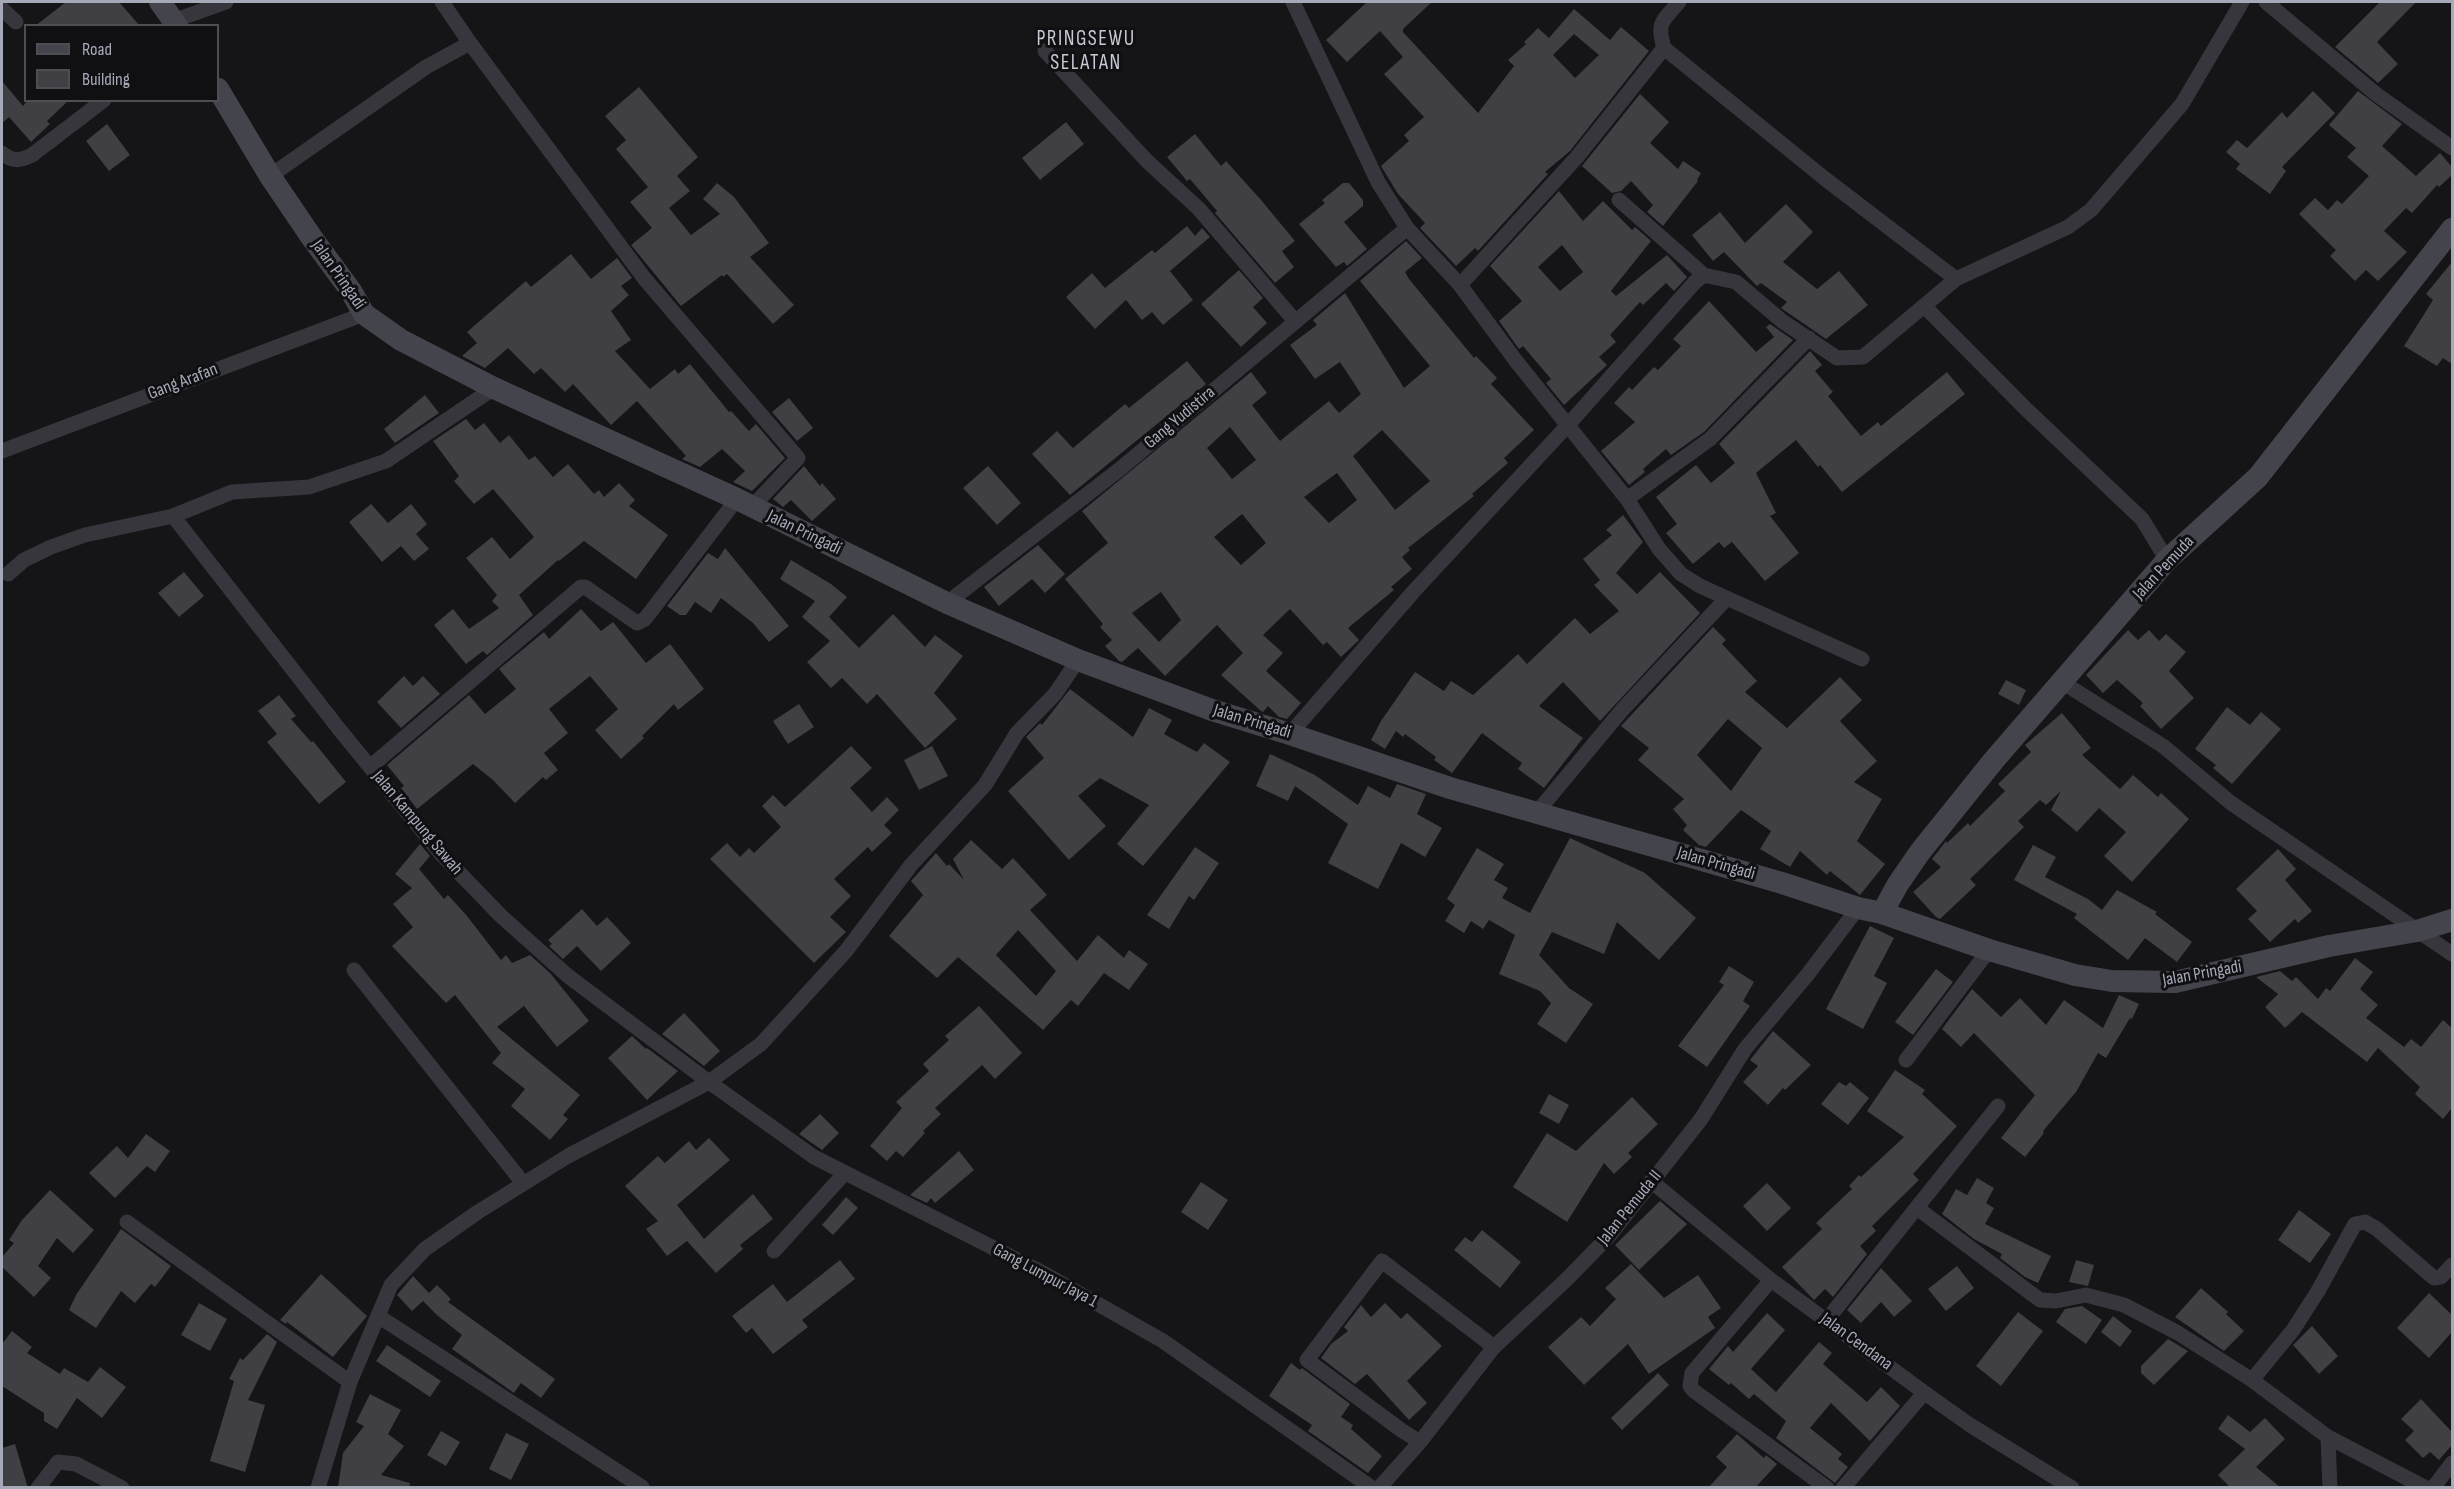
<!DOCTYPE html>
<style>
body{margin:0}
#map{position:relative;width:2454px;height:1489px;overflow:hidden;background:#151517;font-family:"Sofia Sans Condensed",sans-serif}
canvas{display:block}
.frame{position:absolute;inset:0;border:3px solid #a6aab8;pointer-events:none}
.legend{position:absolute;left:24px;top:24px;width:195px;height:78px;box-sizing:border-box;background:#101012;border:2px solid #4c4e54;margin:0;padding:8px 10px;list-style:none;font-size:18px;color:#a6aab8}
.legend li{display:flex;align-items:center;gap:12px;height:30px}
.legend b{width:30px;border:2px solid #4c4e54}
</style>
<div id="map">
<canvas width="2454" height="1489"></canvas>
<div class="frame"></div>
<ul class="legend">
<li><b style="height:8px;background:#44454c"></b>Road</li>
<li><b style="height:16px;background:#3f3f44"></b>Building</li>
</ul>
</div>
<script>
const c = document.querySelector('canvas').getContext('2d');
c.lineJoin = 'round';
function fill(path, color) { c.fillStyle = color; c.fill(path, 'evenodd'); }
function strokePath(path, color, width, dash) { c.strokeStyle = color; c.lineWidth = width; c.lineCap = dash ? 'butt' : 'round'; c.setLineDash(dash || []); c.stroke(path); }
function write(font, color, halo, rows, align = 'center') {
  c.font = font + ' "Sofia Sans Condensed",sans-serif'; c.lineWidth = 6; c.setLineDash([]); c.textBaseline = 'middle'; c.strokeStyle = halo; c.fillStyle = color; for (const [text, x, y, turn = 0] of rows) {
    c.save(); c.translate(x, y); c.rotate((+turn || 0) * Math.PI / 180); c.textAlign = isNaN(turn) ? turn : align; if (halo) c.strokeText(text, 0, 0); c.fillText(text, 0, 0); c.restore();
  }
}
fill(new Path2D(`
 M66 2H119L140 26H35Z
 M1367 2H1432L1403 29V32L1478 113 1514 66 1508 60 1526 44 1524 42 1538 28 1549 38 1574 9 1610 40 1621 27 1649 51 1570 151 1545 172 1548 174 1478 251 1475 248 1456 266 1420 228 1425 223 1398 194 1381 166 1409 141 1404 135 1424 117 1384 74 1403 57 1380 31 1347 62 1326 40ZM1574 34 1599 55 1575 78 1553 55Z
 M2380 2H2416L2377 42 2398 64 2378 83 2335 47Z
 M2 81 23 106 28 100H69L47 121 50 124 31 142 9 117 2 123Z
 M639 87 698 157 677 176 690 191 669 208 691 235 720 214 703 199 717 183 734 197 769 243 750 257 794 305 773 324 727 274 723 277 722 275 681 306 631 245 652 228 630 202 648 187 616 149 626 140 605 116Z
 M2313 91 2335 113 2282 167 2286 171 2270 194 2236 169 2240 164 2226 152 2237 140 2247 148 2282 112 2287 118Z
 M2358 91 2402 124 2382 146 2416 176 2440 153 2452 167V175L2439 187 2437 185 2412 213 2406 208 2384 231 2407 252 2378 281 2366 270 2355 281 2330 256 2336 250 2299 214 2315 198 2328 210 2337 200 2342 204 2369 176 2347 157 2356 148 2329 125Z
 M1640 94 1669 122 1650 143 1678 169 1683 161 1701 173 1697 180 1698 181 1663 226 1647 212 1653 205 1631 181 1621 191 1612 193 1582 166Z
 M1066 122 1084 144 1040 180 1022 158Z
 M107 124 130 155 109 171 86 141Z
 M1195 134 1221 166 1226 161 1261 200 1295 241 1282 251 1294 267 1275 283 1215 213 1217 211 1190 179 1187 181 1167 157Z
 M1343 183H1349L1363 200V206L1344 222 1367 249 1347 266 1344 262 1336 267 1299 224 1325 203 1322 200Z
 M1559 191 1583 221 1603 201 1632 230 1635 227 1651 241 1611 291 1616 296 1667 255 1687 277 1674 291 1666 283 1643 305 1640 302 1610 335 1616 342 1599 357 1607 365 1564 405 1546 383 1551 379 1523 346 1519 349 1499 321 1522 301 1490 266ZM1562 245 1583 272 1560 291 1538 267Z
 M1786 204 1813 232 1783 262 1817 289 1839 271 1868 305 1826 339 1781 308 1787 302 1761 283 1757 286 1724 252 1713 261 1692 235 1720 212 1745 243Z
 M1187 226 1195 236 1202 228 1210 237 1170 271 1193 300 1163 325 1152 312 1142 320 1126 300 1095 329 1066 297 1092 273 1105 288 1152 250 1155 253Z
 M1406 241 1422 258 1405 272 1409 279 1474 358 1476 356 1497 378 1491 384 1534 430 1504 458 1508 463 1472 494 1474 496 1408 548 1410 550 1402 557 1412 569 1391 587 1394 590 1348 628 1359 640 1341 657 1327 642 1323 645 1290 609 1263 635 1283 653 1266 671 1301 703 1287 719 1279 717 1268 706 1263 712 1261 711 1221 675 1243 653 1217 625 1165 676 1138 648 1122 662 1119 661 1105 646 1112 640 1100 627 1103 624 1065 579 1108 543 1082 511 1251 372 1267 393 1252 405 1280 441 1329 401 1339 413 1361 394 1340 362 1315 379 1290 345 1317 325 1313 320 1345 293 1404 388 1430 366 1360 281ZM1230 427 1256 460 1232 479 1207 448ZM1382 430 1430 481 1395 510 1353 456ZM1337 473 1357 500 1329 523 1304 497ZM1242 514 1266 543 1241 565 1214 537ZM1161 592 1181 620 1159 642 1132 613Z
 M571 254 591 279 617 258 632 278 621 286 629 295 611 311 631 340 615 351 650 389 675 369 678 374 690 364 729 412 731 411 749 431 756 424 785 458 752 491 733 482 745 471 722 449 700 467 682 459 686 456 637 401 611 425 573 384 565 392 541 368 534 374 508 348 485 368 462 356 477 343 467 332 526 281 531 287Z
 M2452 262V364L2443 358 2437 366 2404 346 2433 300 2426 294Z
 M1239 270 1263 298 1253 307 1267 323 1241 347 1201 304Z
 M1709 301 1756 352 1774 337 1766 327 1770 324 1793 340 1704 432 1671 455 1666 449 1643 469 1645 472 1629 485 1601 451 1635 422 1614 403 1629 387 1632 390 1654 367 1658 370 1681 346 1673 339Z
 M1810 351 1822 365 1815 371 1833 392 1828 396 1861 436 1878 422 1881 426 1947 372 1965 394 1842 492 1820 465 1818 467 1796 440 1756 473 1776 513 1770 516 1799 553 1765 581 1732 542 1724 548 1719 542 1693 564 1666 533 1677 524 1656 497 1696 465 1711 483 1735 463 1719 444Z
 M1187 361 1206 384 1070 495 1032 454 1057 431 1073 448 1125 404 1129 408Z
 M425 395 439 413 395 443 384 429Z
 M789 398 813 428 797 441 772 412Z
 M466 419 475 430 484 423 500 443 509 435 529 460 535 456 553 477 568 464 594 494 599 490 604 497 619 483 635 500 629 506 668 535 636 579 584 541 559 561 558 560 519 595 533 615 487 655 483 651 466 664 434 625 453 609 469 629 499 608 492 601 497 595 466 558 492 537 510 559 534 537 493 489 474 504 454 481 459 476 433 441Z
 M804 466 820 486 822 483 836 499 812 521 791 500 783 507 773 499Z
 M988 466 1021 503 997 525 963 488Z
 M371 504 388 523 411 504 427 524 416 534 429 549 414 561 401 546 382 562 349 522Z
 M1623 515 1643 542 1616 573 1637 594 1660 572 1700 613 1600 721 1563 682 1539 706 1583 738 1544 788 1518 769 1522 763 1482 733 1452 773 1434 760 1436 757 1405 734 1403 737 1396 731 1385 749 1371 740 1381 721 1415 672 1444 691 1451 681 1473 695 1518 654 1527 664 1575 618 1590 634 1619 611 1594 585 1600 580 1583 559 1612 535 1606 530Z
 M1038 545 1065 574 1045 593 1032 579 999 606 984 587Z
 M725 548 789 626 769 642 753 623 721 598 711 613 695 602 686 615H680L667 606 708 553 718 559Z
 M791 560 831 584 847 597 829 617 859 648 893 614 925 647 935 635 963 656 934 693 957 719 925 748 877 694 867 704 842 678 831 688 807 662 830 641 802 617 815 601 780 579Z
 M184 572 204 596 179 617 158 593Z
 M581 609 601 631 613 622 646 663 670 644 704 689 678 710 674 704 642 736 644 738 621 759 595 730 618 709 590 676 549 709 568 733 544 753 558 770 546 780 543 777 515 803 493 780 473 764 417 809 401 788 404 786 387 765 469 695 485 714 516 689 499 669 544 632 549 639Z
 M1713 627 1726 640 1722 644 1757 681 1745 692 1787 728 1840 677 1862 700 1840 721 1877 761 1854 782 1882 799 1857 841 1885 864 1860 895 1830 871 1827 875 1800 851 1790 867 1760 849 1771 831 1741 810 1706 847 1699 845 1683 830 1687 825 1673 809 1684 799 1638 760 1649 748 1621 726ZM1728 719 1762 748 1731 791 1697 755Z
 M2128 630 2138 640 2149 630 2159 641 2166 634 2186 652 2169 671 2194 698 2161 729 2140 706 2143 703 2117 680 2103 693 2086 675Z
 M404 676 413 686 423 676 440 694 401 728 377 702Z
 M2006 680 2026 690 2019 705 1998 694Z
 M1070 689 1133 737 1149 708 1172 720 1164 734 1197 752 1204 743 1230 762 1143 866 1117 844 1149 805 1100 778 1078 796 1106 826 1069 860 1008 791 1044 758 1026 737 1040 723 1042 725Z
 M279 695 296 716 291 719 311 742 313 741 346 782 319 804 267 742 277 734 258 711Z
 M799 704 814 727 788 744 773 721Z
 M2227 707 2250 725 2261 712 2281 729 2232 784 2213 768 2216 765 2195 749Z
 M2062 713 2091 748 2082 755 2120 789 2133 775 2158 797 2161 793 2189 819 2132 882 2104 856 2126 832 2099 808 2077 832 2051 810 2061 791 2046 805 2040 800 2018 821 2024 827 1970 879 1976 885 1940 919 1936 917 1913 892 1941 867 1932 859 1946 841 1947 843 1968 823 1970 826 2005 791 1998 784 2031 752 2025 745Z
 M851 746 872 768 850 788 872 812 887 797 899 810 884 825 892 833 872 852 868 847 834 879 851 896 830 917 846 932 814 963 710 859 727 843 740 857 749 848 754 853 781 827 762 806 773 795 785 807Z
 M932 746 948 776 919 790 904 760Z
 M1270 754 1315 775 1358 805 1368 786 1390 798 1397 784 1426 794 1417 814 1442 828 1425 857 1401 843 1378 889 1328 863 1348 824 1295 786 1288 801 1256 786Z
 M1570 838 1645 873 1696 918 1659 960 1617 922 1604 954 1552 932 1539 955 1569 988 1593 1004 1566 1043 1537 1024 1551 1003 1540 991 1499 974 1515 935 1489 920 1483 929 1471 921 1464 933 1445 921 1455 905 1447 899 1477 848 1504 864 1494 880 1508 888 1502 898 1530 913Z
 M971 840 1002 869 1013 858 1047 895 1030 910 1077 961 1098 935 1124 958 1129 950 1148 964 1129 990 1104 973 1078 1006 1071 1000 1043 1030 958 957 937 978 889 936 923 895 911 881 936 853 947 866 949 864 964 880 953 859ZM1018 930 1056 971 1036 996 996 955Z
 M420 844 430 856 419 869 444 899 448 895 467 916 501 960 506 955 512 963 530 955 550 973 589 1021 557 1047 524 1006 497 1027 580 1095 563 1115 568 1119 550 1140 511 1106 525 1089 492 1063 501 1053 455 995 446 1003 392 946 413 927 393 904 412 888 395 874Z
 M2033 845 2056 857 2045 877 2088 899 2102 910 2117 890 2157 912 2155 914 2192 942 2177 962 2145 938 2128 960 2074 918 2077 914 2014 880Z
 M1195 847 1219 863 1194 900 1189 896 1169 929 1147 915Z
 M2278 849 2296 869 2285 880 2312 911 2298 923 2295 919 2270 942 2248 919 2257 911 2236 889Z
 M582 909 597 926 607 917 631 943 601 971 577 946 563 959 549 946 552 944 548 940Z
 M1870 926 1894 938 1874 976 1887 983 1863 1029 1826 1009Z
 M2355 958 2373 972 2360 989 2378 1005 2366 1018 2404 1047 2411 1039 2421 1047 2443 1020 2452 1028V1108L2443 1119 2415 1094 2420 1087 2378 1048 2367 1062 2302 1012 2285 1028 2265 1007 2278 994 2256 977 2280 971 2292 981 2296 977 2318 999 2326 988 2330 991Z
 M1729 966 1754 982 1743 1001 1750 1006 1707 1067 1678 1046 1724 985 1719 982Z
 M1936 969 1953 982 1913 1035 1895 1022Z
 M1972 989 2001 1017 2020 998 2046 1025 2064 1000 2103 1028 2119 995 2139 1004 2132 1019 2130 1018 2106 1058 2098 1053 2076 1092 2043 1131 2044 1133 2025 1157 2001 1138 2035 1095 1974 1033 1961 1047 1942 1029Z
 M979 1006 1022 1053 995 1079 982 1065 935 1108 941 1114 923 1131 925 1133 903 1157 896 1151 887 1161 870 1146 902 1108 896 1102 929 1071 923 1064 949 1040 945 1036Z
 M684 1013 720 1051 704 1066 662 1034Z
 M1773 1031 1811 1065 1785 1090 1783 1088 1768 1105 1743 1082 1758 1066 1750 1060Z
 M632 1036 646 1049 647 1048 678 1071 647 1100 608 1058Z
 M1895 1070 1925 1090 1922 1094 1957 1126 1913 1174 1919 1180 1872 1226 1876 1231 1860 1246 1867 1254 1833 1297 1825 1289 1814 1300 1782 1267 1822 1229 1816 1223 1852 1189 1849 1186 1859 1175 1861 1177 1904 1137 1867 1111Z
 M1839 1082 1846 1086 1850 1082 1869 1098 1848 1125 1821 1104Z
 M1549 1094 1569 1105 1559 1124 1539 1113Z
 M1632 1097 1658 1124 1628 1153 1632 1157 1614 1174 1604 1163 1567 1222 1513 1187 1547 1133 1576 1151Z
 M820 1114 839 1133 822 1150 799 1134Z
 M146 1134 170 1151 155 1172 147 1166 115 1198 89 1173 117 1146 128 1158Z
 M709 1138 730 1160 677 1205 704 1239 753 1194 773 1219 740 1245 743 1249 716 1273 687 1241 667 1256 646 1229 658 1221 625 1186 658 1156 665 1163 689 1141 696 1150Z
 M959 1151 974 1170 935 1203 931 1198 927 1203 910 1195Z
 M1977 1178 1994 1188 1986 1203 1994 1208 1985 1224 2051 1256 2038 1283 2025 1277 2000 1258 2002 1254 1974 1239 1942 1214 1956 1189 1967 1195Z
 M1201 1182 1228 1200 1208 1230 1181 1212Z
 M1767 1183 1791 1208 1767 1231 1743 1206Z
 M50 1190 94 1230 73 1253 57 1238 38 1266 51 1278 34 1297 2 1267V1257L14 1243 9 1240 22 1220Z
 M846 1197 858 1208 833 1235 822 1225Z
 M1660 1201 1687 1224 1639 1270 1615 1245Z
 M2299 1210 2331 1234 2310 1263 2278 1240Z
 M121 1229 171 1266 155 1287 151 1284 135 1303 121 1291 96 1328 69 1310 76 1295Z
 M1482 1230 1521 1262 1500 1288 1454 1250 1465 1237 1472 1242Z
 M840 1260 855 1279 802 1320 808 1327 773 1354 752 1328 746 1333 732 1316 773 1284 787 1302Z
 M2076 1260 2094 1265 2088 1286 2069 1282Z
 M1631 1264 1664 1298 1698 1275 1721 1308 1708 1317 1715 1328 1649 1374 1628 1344 1584 1385 1548 1347 1581 1317 1590 1326 1616 1299 1605 1288Z
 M1957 1266 1974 1288 1946 1311 1928 1289Z
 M1881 1268 1912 1301 1894 1317 1881 1302 1861 1323 1847 1310Z
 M321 1274 367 1316 333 1357 287 1322 286 1324 280 1320Z
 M413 1276 429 1293 437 1285 451 1299 448 1302 555 1379 541 1398 521 1383 514 1393 452 1349 462 1335 438 1316 423 1301 412 1311 397 1295Z
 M2201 1288 2228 1312 2226 1314 2244 1331 2224 1351 2175 1317Z
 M2429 1293 2452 1315V1332L2429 1358 2397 1328Z
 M199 1303 227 1319 210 1351 181 1335Z
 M1385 1303 1401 1319 1407 1313 1442 1346 1407 1381 1427 1403 1409 1420 1367 1374 1355 1384 1321 1358 1331 1344 1348 1331 1344 1327 1361 1305 1371 1317Z
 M2082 1306 2102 1320 2086 1344 2056 1322 2065 1309Z
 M2018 1312 2043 1331 2001 1386 1976 1366Z
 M1767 1313 1785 1330 1751 1369 1776 1392 1819 1342 1832 1353 1823 1364 1867 1402 1881 1387 1900 1406 1870 1441 1831 1403 1810 1428 1842 1454 1838 1459 1848 1467 1835 1483 1776 1438 1786 1421 1754 1394 1749 1399 1731 1383 1729 1385 1709 1369 1728 1346 1733 1352Z
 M2113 1316 2132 1331 2120 1347 2101 1332Z
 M2312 1326 2338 1356 2319 1374 2293 1345Z
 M12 1331 32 1347 27 1353 60 1374 64 1368 88 1382 100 1367 126 1387 102 1418 77 1398 57 1429 44 1421V1413L2 1386V1344Z
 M267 1334 277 1342 248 1400 265 1405 245 1472 210 1461 234 1381 229 1379 240 1358 243 1360Z
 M2168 1339 2188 1351 2154 1385 2141 1373V1366Z
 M387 1345 441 1381 430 1397 376 1361Z
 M1291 1363 1300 1370 1302 1368 1350 1404 1341 1417 1353 1425 1351 1429 1382 1456 1368 1473 1308 1431 1312 1425 1269 1396Z
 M1658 1373 1669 1385 1622 1430 1611 1418Z
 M370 1394 401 1410 388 1434 404 1446 381 1475 410 1483 409 1488H338L343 1453 364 1426 356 1422Z
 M2421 1399 2452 1432V1445L2439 1460 2430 1452 2423 1458 2405 1440 2414 1431 2401 1419Z
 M2228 1415 2250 1432 2265 1418 2285 1439 2256 1467 2281 1488H2231L2218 1475 2245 1449 2218 1429Z
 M441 1431 460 1442 446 1466 427 1455Z
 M506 1433 529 1444 511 1480 489 1469Z
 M1737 1434 1764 1458 1766 1455 1777 1464 1755 1488H1708L1727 1467 1716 1457Z
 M15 1444 28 1488H2V1448Z`), '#3f3f44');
strokePath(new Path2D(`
 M442 2 470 43 644 278 798 458 751 508
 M1293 2 1378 182 1407 228 1460 285 1516 361 1627 499 1659 549 1681 574 1700 586 1862 659
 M1679 2C1663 21 1656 22 1664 48L1824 178 1956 279
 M2266 2 2376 94 2452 148
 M2 9 16 22
 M173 21 226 2
 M1045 51 1147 161 1199 209 1295 321
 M2 153C13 162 20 161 32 155L104 100
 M270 176 426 67 470 43
 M1619 200 1704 275
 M1460 285 1577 157 1664 48
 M1925 307 2027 410 2142 519 2167 560
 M2 451 364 314
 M1627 499 1710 439 1809 338
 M173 516 339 729 442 855 501 916 568 976 709 1082 814 1157 1045 1274 1163 1341 1372 1488
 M8 574 24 560 51 547 85 535 173 516 232 492 309 487 386 461 494 388
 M947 603 1120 469 1407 228
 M2062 682 2163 746 2231 803 2452 954
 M1290 734 1414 591 1567 426 1695 282 1704 275 1736 282 1782 321 1837 358 1863 357 1956 279 2068 227 2091 210 2182 104 2242 2
 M370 767 581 587H585L637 623 645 619 737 499
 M1538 811 1622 710 1727 598
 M354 970 523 1183
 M1906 1060 1989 950
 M1651 1181 1771 1280 1929 1396 1970 1425 2072 1488
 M1917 1208 2040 1300 2056 1301 2086 1295 2124 1305 2178 1333 2252 1380 2328 1437 2426 1488
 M127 1222 350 1382
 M774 1251 844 1174
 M1771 1280 1692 1373 1690 1386 1694 1391 1827 1488
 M378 1316 642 1487
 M1826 1321 1998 1106
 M2252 1380 2293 1330 2318 1291 2355 1224 2365 1222 2377 1229 2434 1278 2441 1277 2452 1265
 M2328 1437 2330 1488
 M1420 1442 1401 1430 1307 1360 1382 1261 1494 1347
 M38 1488 58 1462 76 1464 122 1488
 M318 1488 350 1382 391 1285 425 1249 478 1212 568 1156 709 1082 761 1044 846 951 911 865 985 785 1017 733 1055 694 1078 660
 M1379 1488 1420 1442 1494 1347 1566 1280 1609 1236 1701 1119 1745 1049 1808 974 1858 908
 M1843 1488 1924 1393
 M2433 1488 2452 1463`), '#36363c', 15);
strokePath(new Path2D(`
 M160 2 177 26
 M218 89 270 176 312 238 351 291 364 314 401 340 494 388 737 499 947 603 1078 660 1212 710 1290 734 1450 788 1782 883 1858 908 1882 913 1989 950 2075 975 2112 981 2175 982 2329 946 2417 931 2452 920
 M1882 913 1898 884 1920 852 1994 760 2167 560 2258 477 2452 229`), '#44454c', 22);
write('18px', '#a6aab8', '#101012', [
 ["Jalan Pringadi",338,275,55],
 ["Gang Arafan",183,382,-21],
 ["Gang Yudistira",1180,418,-40],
 ["Jalan Pringadi",804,533,26],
 ["Jalan Pemuda",2164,568,-47],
 ["Jalan Pringadi",1252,722,17],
 ["Jalan Kampung Sawah",417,823,50],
 ["Jalan Pringadi",1716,864,16],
 ["Jalan Pringadi",2202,974,-10],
 ["Jalan Pemuda II",1630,1208,-51],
 ["Gang Lumpur Jaya 1",1045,1276,28],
 ["Jalan Cendana",1856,1342,36]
]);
c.letterSpacing = '1.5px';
write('21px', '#c7c9d4', '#101012', [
 ["PRINGSEWU",1086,40],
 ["SELATAN",1086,64]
]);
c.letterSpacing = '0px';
</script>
